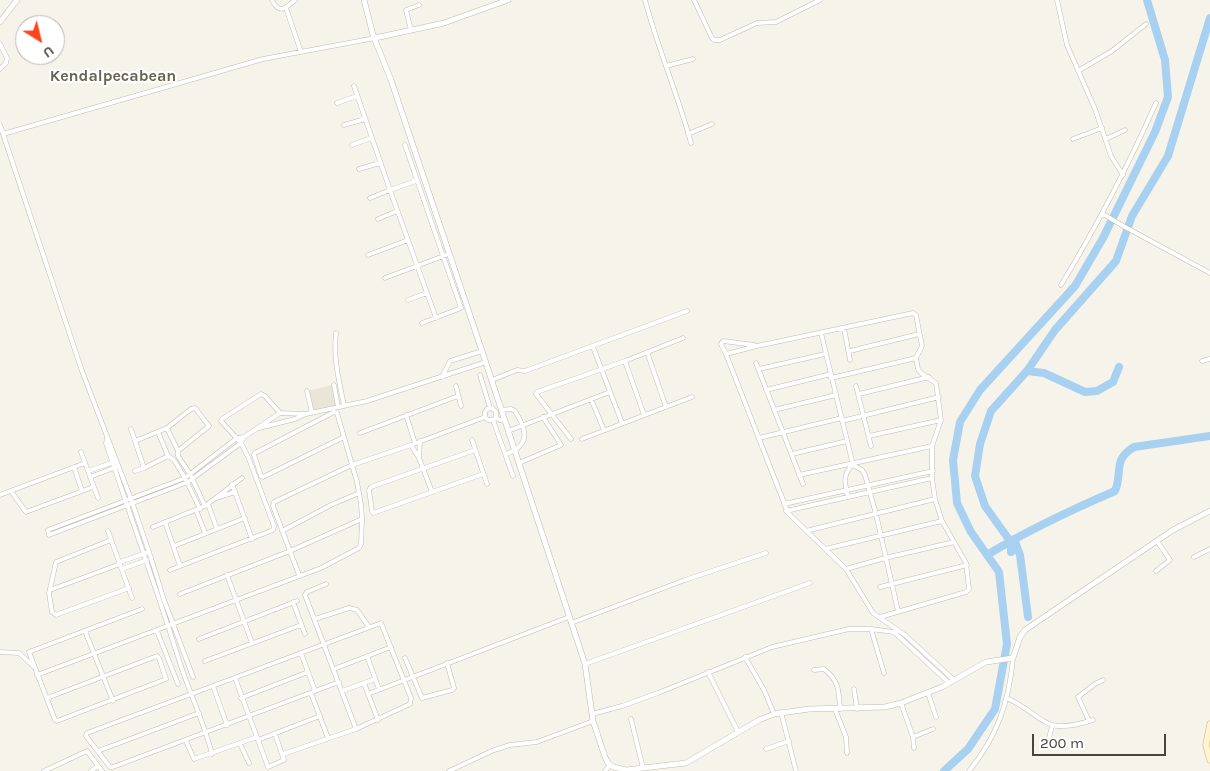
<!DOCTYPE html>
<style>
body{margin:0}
#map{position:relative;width:1210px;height:771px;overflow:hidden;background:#f6f3eb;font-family:Karla,sans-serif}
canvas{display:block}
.north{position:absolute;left:15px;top:15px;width:50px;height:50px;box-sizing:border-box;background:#fff;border:1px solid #b7b4b0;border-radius:50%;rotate:144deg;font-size:14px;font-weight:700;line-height:20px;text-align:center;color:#4a4439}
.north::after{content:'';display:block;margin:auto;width:18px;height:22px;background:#fb451d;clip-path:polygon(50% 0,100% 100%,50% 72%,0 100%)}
.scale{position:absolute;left:1032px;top:734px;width:134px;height:22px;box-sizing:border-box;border:2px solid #4a4439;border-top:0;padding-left:6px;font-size:15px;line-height:18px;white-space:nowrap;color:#4a4439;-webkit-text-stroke:4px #fff;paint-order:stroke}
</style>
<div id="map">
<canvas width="1210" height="771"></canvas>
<div class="north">U</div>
<div class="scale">200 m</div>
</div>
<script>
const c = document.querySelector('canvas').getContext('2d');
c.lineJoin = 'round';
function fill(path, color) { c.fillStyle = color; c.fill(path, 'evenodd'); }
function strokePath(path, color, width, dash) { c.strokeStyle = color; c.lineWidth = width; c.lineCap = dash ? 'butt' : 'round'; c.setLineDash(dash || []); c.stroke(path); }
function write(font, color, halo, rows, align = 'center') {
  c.font = font + ' Karla,sans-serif'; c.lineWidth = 4; c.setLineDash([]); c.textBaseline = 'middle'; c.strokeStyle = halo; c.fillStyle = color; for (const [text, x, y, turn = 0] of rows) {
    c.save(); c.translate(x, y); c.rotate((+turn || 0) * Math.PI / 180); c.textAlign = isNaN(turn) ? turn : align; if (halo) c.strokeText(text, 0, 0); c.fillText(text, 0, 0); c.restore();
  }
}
fill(new Path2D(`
 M333 385 337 407 312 413 307 391Z`), '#e9e5d9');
strokePath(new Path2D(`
 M1027 371 1044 373 1085 392 1097 391 1113 382 1119 367
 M1014 539 1020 555 1028 617
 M1010 541 985 506 975 476 980 444 991 411 1027 371 1055 330 1116 261 1132 216 1168 156 1210 18
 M1009 542 1011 547V552
 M987 555C1028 530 1071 510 1115 491 1123 473 1112 460 1134 447L1210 436
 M944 771 968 749 995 709 1007 644 999 572 971 532 957 503 953 460 960 422 980 390 1075 286 1103 238 1155 132 1168 97 1165 60 1147 0`), '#a8d1f1', 8);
const minor = new Path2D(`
 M272 0C279 15 286 8 295 0
 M645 0C658 49 678 95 691 143
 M694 0 712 38 714 40H720L757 23 776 22 820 0
 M1057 0 1067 45 1095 109 1111 156 1123 175
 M286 8 301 52
 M411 30 406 10 419 5
 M0 44 7 58 6 63 0 69
 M666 66 693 59
 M1078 71 1112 51 1146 24
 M354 86 390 190 416 181
 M337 103 357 96
 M0 125 82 371 131 499 151 558 164 600 193 677
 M344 125 365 119
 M3 134 263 59 375 38
 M688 134 712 124
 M1073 139 1102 128
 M1106 139 1125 130
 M352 145 371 138
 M405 145 461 308 422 323
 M359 169 380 163
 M370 198 390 190 436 318
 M1103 214 1125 227 1210 273
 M378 219 397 211
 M368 255 408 240
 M385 278 446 255
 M1061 285C1097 226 1128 166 1156 103
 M408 300 427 293
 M844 328 850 360
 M336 333C333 358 339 381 344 405
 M821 333 853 465 862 470 865 475 876 514 898 611
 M593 347 622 423
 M850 351 919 334
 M647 352 666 407
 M726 354 721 344 723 341 754 345
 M625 361 644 415
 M1202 361 1210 359
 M756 363 803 484
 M759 369 825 354
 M480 375 490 408
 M442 377 450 361 482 351
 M831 378 916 358
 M492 380 517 370 525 371 687 311
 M334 385 338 407
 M456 386 461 406
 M856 386 871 446
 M766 390 831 374
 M307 391 312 413
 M859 394 929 377
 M591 399 604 430
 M501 410 511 409 515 411C527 430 531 445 506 454
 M774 410 836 395
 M406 415 415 443
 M496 418V412L492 408 487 409 485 412V417L488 420H493L496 418 500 420 504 419
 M493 420 513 476
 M842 421 939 397
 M167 428 178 451V456L190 474 205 506
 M259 428 295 419 306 414 367 401 486 362
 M131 429 144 468
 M508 431 610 392
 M158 432 168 456 174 460 185 478 200 509
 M360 433 458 396
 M869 436 941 420
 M244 437 241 443 188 482 49 535 48 530 185 478 237 438 244 437 280 413 306 414
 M759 438 842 418
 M107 439 106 443C130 515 156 587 179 660 189 692 204 722 212 754
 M571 439 536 394 537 392 625 361 683 338
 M582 439 692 397
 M472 440 487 484
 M135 441 167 428 191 409 195 408 209 426 178 451
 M411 445 419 458 420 441
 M475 450 371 487 369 490 372 511 373 513 483 474
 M81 452 98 498
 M792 454 847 441
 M419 458 432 492
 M519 463 561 445 543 417
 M74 467 82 491
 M88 471 114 462
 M135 471 144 468 168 456
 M799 475 932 446
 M90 477 116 467
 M232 484 252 539
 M11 491 26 512 93 487
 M0 495 85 463
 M848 497C845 485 842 473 853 465
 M216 498 235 492
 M208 504 217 529
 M784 504 933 471
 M196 510 205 533
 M786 511 932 478
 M165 522 180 566
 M153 527 205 506 242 478
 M108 531 132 598
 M282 531 331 505 359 493
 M806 531 935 499
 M111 540 56 562 49 593 52 612 56 615 129 588
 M174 546 245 518
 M825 549 942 521
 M1194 557 1210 549
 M120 562 146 553
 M122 569 147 560
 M846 569 885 558 954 542
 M170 570 273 530 274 526 249 459 241 443 221 421 222 419 261 394 265 396 280 413
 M1156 571 1170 560 1157 541
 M227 575 252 643
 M299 575 273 506 274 502 352 465 411 445 485 417
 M326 584 307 592 305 595 356 729
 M880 587 967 565
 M50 590 120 564
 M180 594 290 551 362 519
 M293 602 305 634
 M880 617 966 592 969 589 966 563 942 521 935 499 932 478V446L941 420 936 383 921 373 918 369 916 358 922 346 916 315 913 313 757 346 726 354 788 513 846 569 873 613 905 635 954 680
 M315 619 349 608 357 610 369 627
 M571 623 685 580 766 553
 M871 629 884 673
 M85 631 113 701
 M157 631 178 684
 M199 639 297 601
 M0 652 19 653 33 666
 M301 653 315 691
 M367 656 379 689
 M745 657 764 690 774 714
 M405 658 422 698 452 690 454 688 447 663
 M205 661 301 625
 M585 664 810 583
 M334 669 391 647
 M814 670 824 669C839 680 839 692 840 709
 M708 672 738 732
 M37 675 321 568 359 548 361 544 362 519 361 504 357 482 337 413 334 412 255 453 254 455 261 476 263 477 344 437
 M235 678 268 767 284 760 275 734
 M364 683 378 720
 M213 686 227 725
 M854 689 857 709
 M342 691 375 679
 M311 693 328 738
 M928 693 936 717
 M368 694 569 617
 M47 698 157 656 159 658 166 679 57 721 55 720 29 652 142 609
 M241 698 308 672
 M1007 698C1048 718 1042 736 1093 720
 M901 703 913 737 914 748
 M835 709 846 737 847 753
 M781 712 796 771
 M592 714 622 706 658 693 772 647 849 629H871L894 632 949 683
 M631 719 643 768
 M1089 721 1078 697 1095 684 1103 680
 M913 737 933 729
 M258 740 320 716
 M186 741 194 759 257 737
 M240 744 249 763
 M1042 746 1049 738 1052 726
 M766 749 789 741
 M98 751 199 713
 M283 754 356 729 410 704 411 698 381 623 87 733 86 736 110 767H113L339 682
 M44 771 87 751 102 771
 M91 771 98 766
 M449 771 494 750 510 745 537 742 593 721
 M605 771 610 765
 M969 771C997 737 1009 702 1013 658`);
const tertiary = new Path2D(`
 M364 0 373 35 391 80 482 351 585 664 593 721 605 757 608 763 613 767 626 770 686 763 759 720 774 714 809 709 885 707 901 703 942 687 986 662 1013 658 1020 637 1025 630 1173 530 1210 511
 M0 22 17 0
 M375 38 444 23 508 0`);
const secondary = new Path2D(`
 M1210 724 1206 745 1210 760`);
strokePath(minor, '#c1bbad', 5);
strokePath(tertiary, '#c1bbad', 6);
strokePath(secondary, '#d5c89b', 7);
strokePath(minor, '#fff', 4);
strokePath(tertiary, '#fff', 5);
strokePath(secondary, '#fff4cc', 5.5);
write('bold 16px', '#6d6250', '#fff', [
 ["Kendalpecabean",113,76]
]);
</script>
